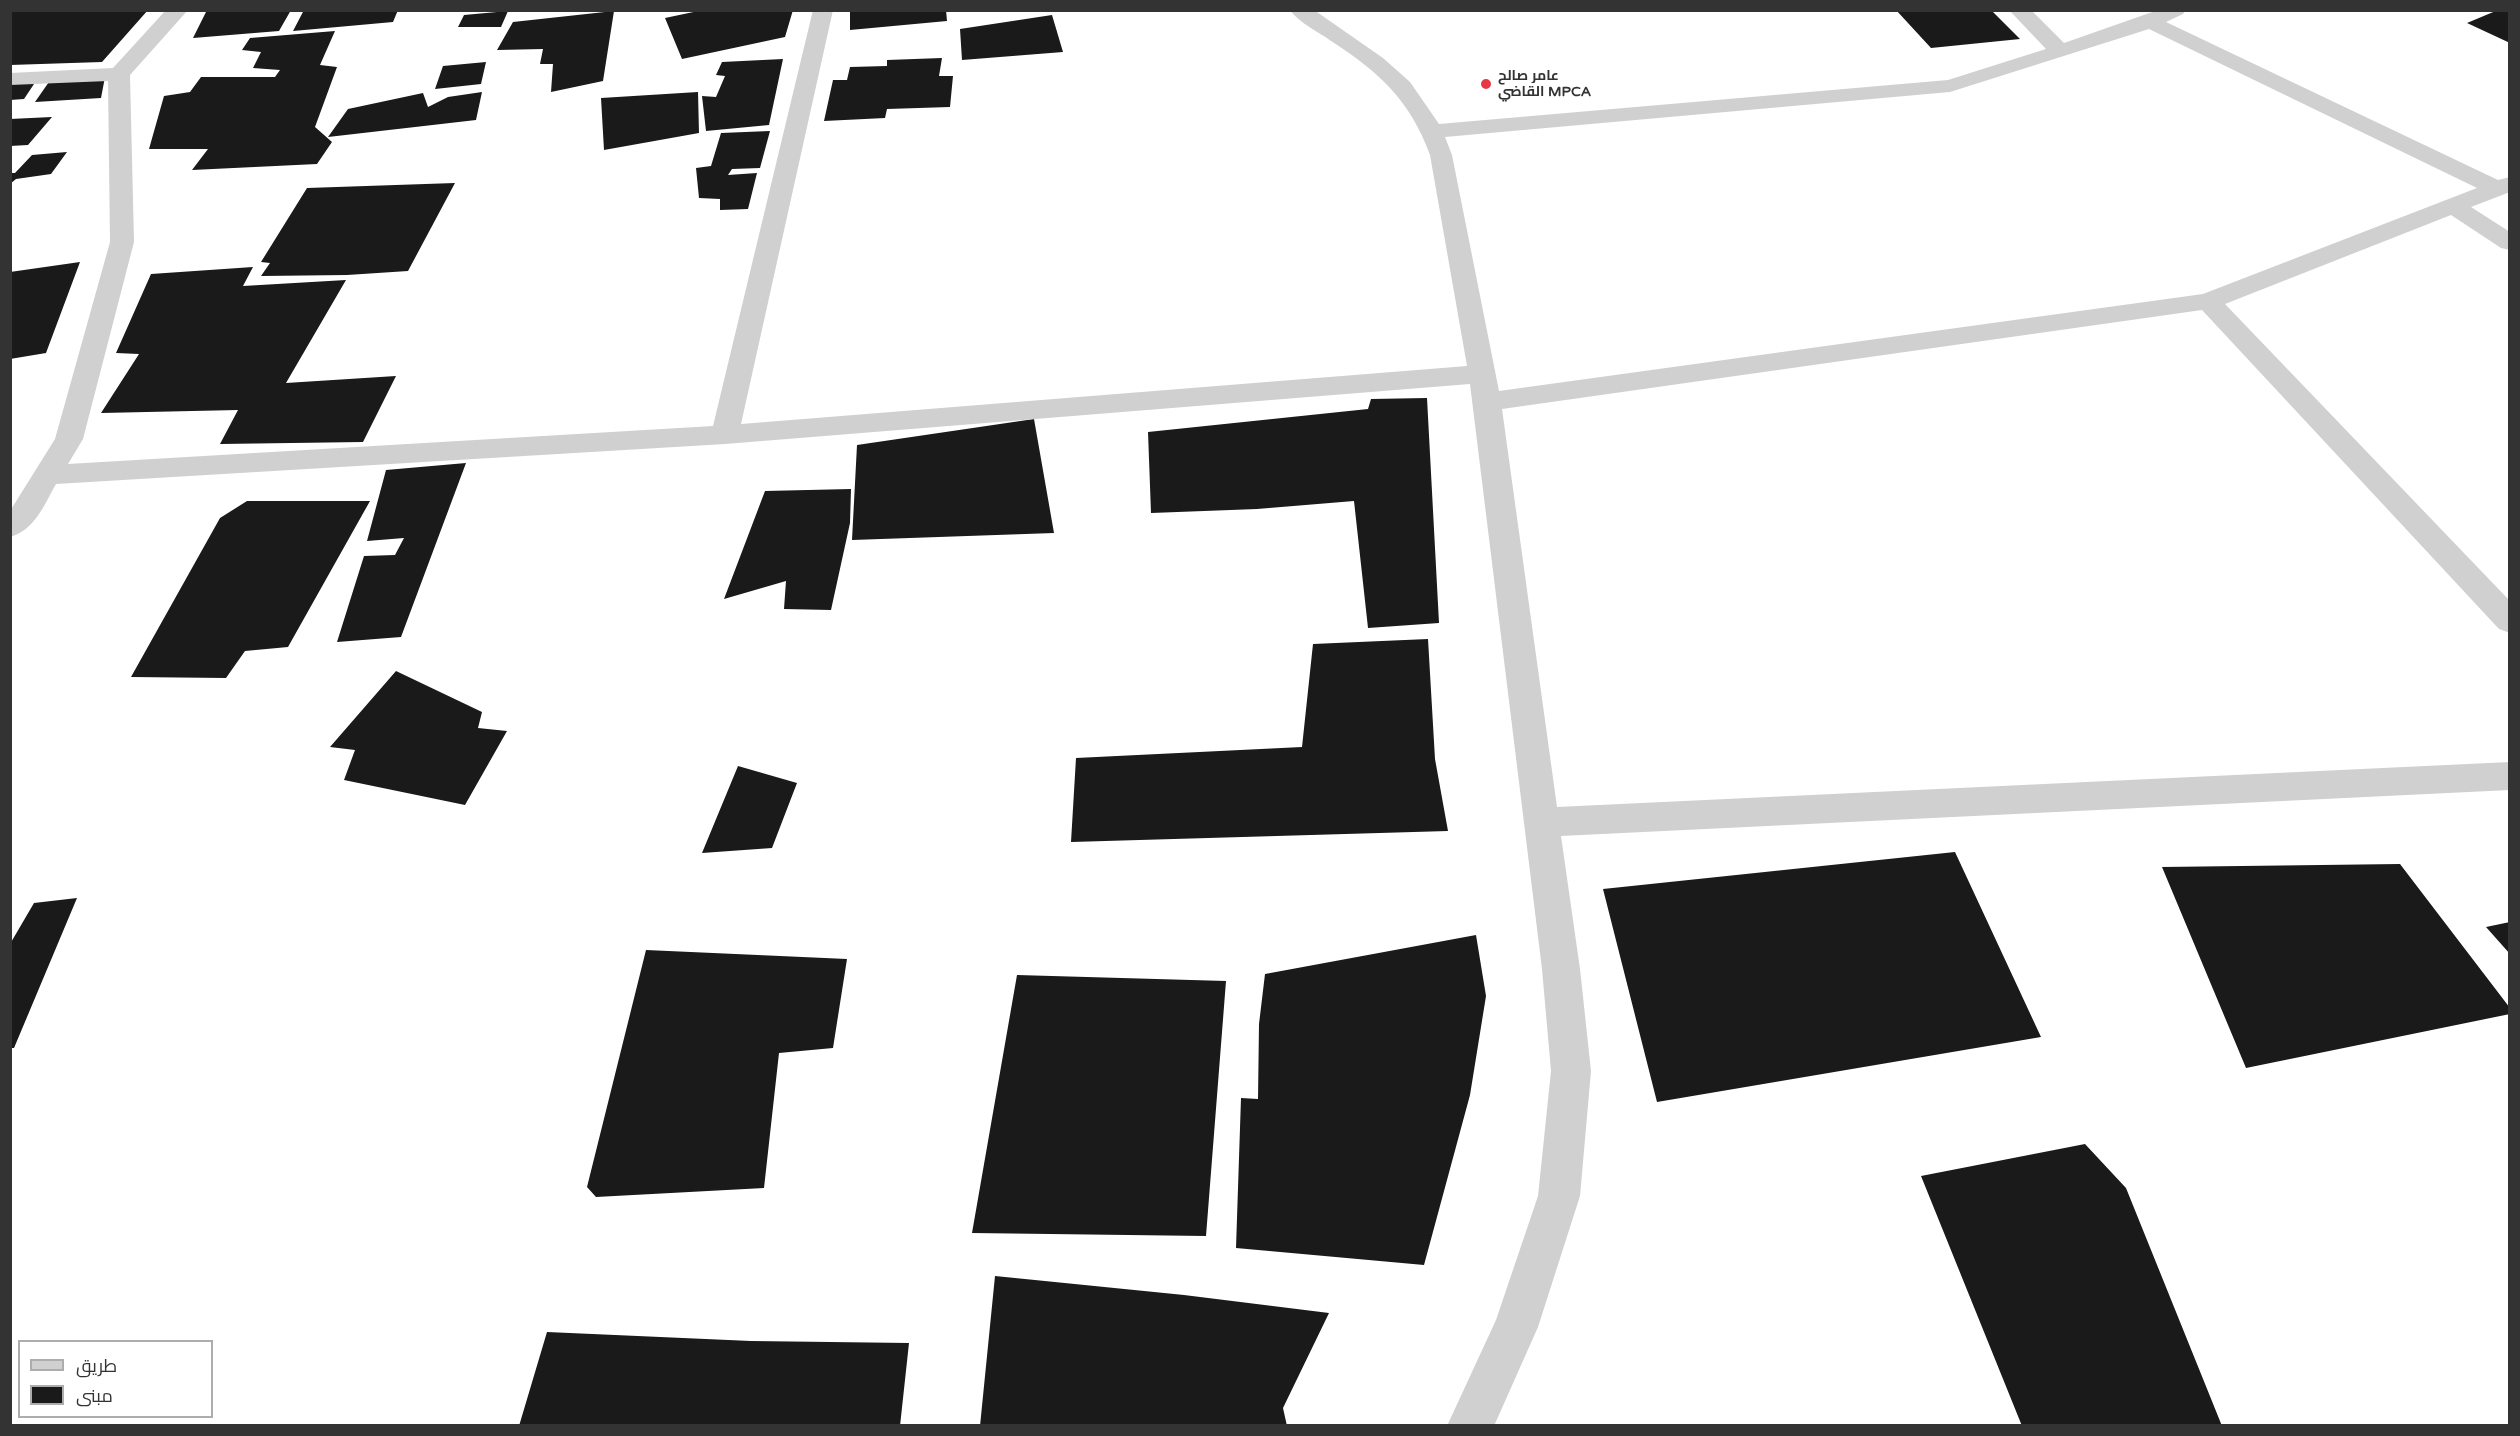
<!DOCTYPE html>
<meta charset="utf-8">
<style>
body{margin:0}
#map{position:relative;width:2520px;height:1436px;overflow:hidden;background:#fff;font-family:"Varela Round",Cairo,sans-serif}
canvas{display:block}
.frame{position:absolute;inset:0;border:12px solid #333;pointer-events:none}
.legend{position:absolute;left:18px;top:1340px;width:195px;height:78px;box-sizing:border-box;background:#fff;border:2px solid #adadad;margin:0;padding:8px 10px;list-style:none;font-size:18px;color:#333}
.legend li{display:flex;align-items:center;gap:12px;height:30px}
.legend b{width:30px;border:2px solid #adadad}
</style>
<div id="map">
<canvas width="2520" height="1436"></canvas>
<div class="frame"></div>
<ul class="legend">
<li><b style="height:8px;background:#d0d0d0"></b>طريق</li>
<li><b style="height:16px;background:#1a1a1a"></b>مبنى</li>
</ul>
</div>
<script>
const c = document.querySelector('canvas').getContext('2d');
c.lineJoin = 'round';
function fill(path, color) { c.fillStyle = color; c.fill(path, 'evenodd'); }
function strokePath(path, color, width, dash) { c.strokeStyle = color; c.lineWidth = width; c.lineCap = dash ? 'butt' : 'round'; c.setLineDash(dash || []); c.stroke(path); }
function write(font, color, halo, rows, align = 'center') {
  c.font = font + ' "Varela Round",Cairo,sans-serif'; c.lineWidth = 6; c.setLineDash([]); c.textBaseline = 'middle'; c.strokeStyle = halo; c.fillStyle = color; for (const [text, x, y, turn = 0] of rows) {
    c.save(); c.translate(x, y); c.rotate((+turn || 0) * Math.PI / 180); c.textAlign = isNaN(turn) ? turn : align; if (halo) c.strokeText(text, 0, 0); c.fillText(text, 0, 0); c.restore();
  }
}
fill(new Path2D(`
 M10 10H148L102 62 10 65Z
 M207 10H291L279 31 193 38Z
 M304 10H398L393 22 293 31Z
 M703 10H793L785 37 682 59 665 18Z
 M850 10H946L947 21 850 30Z
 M1896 10H1991L2020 39 1931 48Z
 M2498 10H2510V43L2467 23Z
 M508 11 501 27H458L464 15Z
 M614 11 603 81 551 92 553 64H540L543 49 497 50 513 22Z
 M1052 15 1063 52 962 60 960 29Z
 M335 31 320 65 337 67 315 127 332 142 317 164 192 170 208 149H149L164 96 190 92 201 77H275L280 70 253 68 261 52 242 50 250 38Z
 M942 58 939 76H953L950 107 887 109 885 118 824 121 833 80H847L850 67 887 66V60Z
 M783 59 769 125 706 131 702 96 716 97 725 76 716 75 722 62Z
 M486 62 481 84 435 89 443 66Z
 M105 77 101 98 35 102 51 79Z
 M36 81 24 99 10 100V84Z
 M482 92 476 120 328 137 348 109 423 93 428 107 448 97Z
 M698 92 699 133 604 150 601 98Z
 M52 117 28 145 10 146V119Z
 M770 131 760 168 732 169 728 175 757 173 748 209 720 210V199L699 198 696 168 711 166 721 133Z
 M67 152 51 174 16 179 10 184V173H15L32 155Z
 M455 183 408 271 347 275 261 276 270 263 261 262 307 188Z
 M80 262 46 353 10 359V272Z
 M253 267 243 286 346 280 286 383 396 376 363 442 220 444 238 410 101 413 139 354 116 353 151 274Z
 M1427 398 1439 623 1368 628 1354 501 1257 509 1151 513 1148 432 1368 409 1371 399Z
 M1034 419 1054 533 852 540 857 445Z
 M466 463 401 637 337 642 364 556 395 555 404 538 367 541 386 470Z
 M851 489 850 523 831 610 784 609 786 581 724 599 765 491Z
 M247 501H370L288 647 245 651 226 678 131 677 220 518Z
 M1428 639 1435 759 1448 831 1071 842 1076 758 1302 747 1313 644Z
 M396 671 482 712 478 728 507 731 465 805 344 780 355 750 330 747Z
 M738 766 797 783 772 848 702 853Z
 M1955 852 2041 1037 1657 1102 1603 889Z
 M2400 864 2510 1008V1014L2246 1068 2162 867Z
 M77 898 14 1048H10V944L34 903Z
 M2510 922V954L2486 927Z
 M1476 935 1486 996 1470 1095 1424 1265 1236 1248 1241 1098 1258 1099 1259 1024 1265 974Z
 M646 950 847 959 833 1048 779 1053 764 1188 596 1197 587 1187Z
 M1017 975 1226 981 1206 1236 972 1233Z
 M2085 1144 2126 1188 2222 1426H2022L1921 1176Z
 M995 1276 1184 1295 1329 1313 1283 1408 1287 1426H980Z
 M547 1332 751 1341 909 1343 900 1426H519Z`), '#1a1a1a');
fill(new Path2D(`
 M166 10H188L130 75 134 242 83 439 68 464 713 426 813 10H833L741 424 1467 366 1430 155C1410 100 1379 72 1331 41 1319 32 1299 23 1290 10H1314L1383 58 1410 82 1439 124 1948 80 2046 49 2009 10H2031L2064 43 2158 10H2186L2183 14 2166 22 2498 180 2510 177V192L2471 207 2510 232V250L2501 248 2451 215 2225 304 2510 601V633L2499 629 2202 310 1502 409 1557 807 2510 762V790L1561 836 1580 969 1591 1071 1580 1196 1538 1327 1494 1426H1447L1496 1320 1538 1196 1551 1071 1542 969 1470 384 725 444 56 484C44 505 35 530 10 537V511L55 439 110 242 108 81 10 85V73L113 68ZM2149 29 2477 188 2203 294 1499 391 1452 155 1445 137 1950 92Z`), '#d0d0d0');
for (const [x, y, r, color] of [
 [1486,84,6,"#e63946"]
]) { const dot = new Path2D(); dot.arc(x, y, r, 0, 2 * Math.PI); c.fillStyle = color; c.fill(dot); strokePath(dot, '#fff', 2); }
write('bold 14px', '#333', '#fff', [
 ["عامر صالح",1498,76],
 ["القاضي MPCA",1498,92]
], 'left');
</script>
